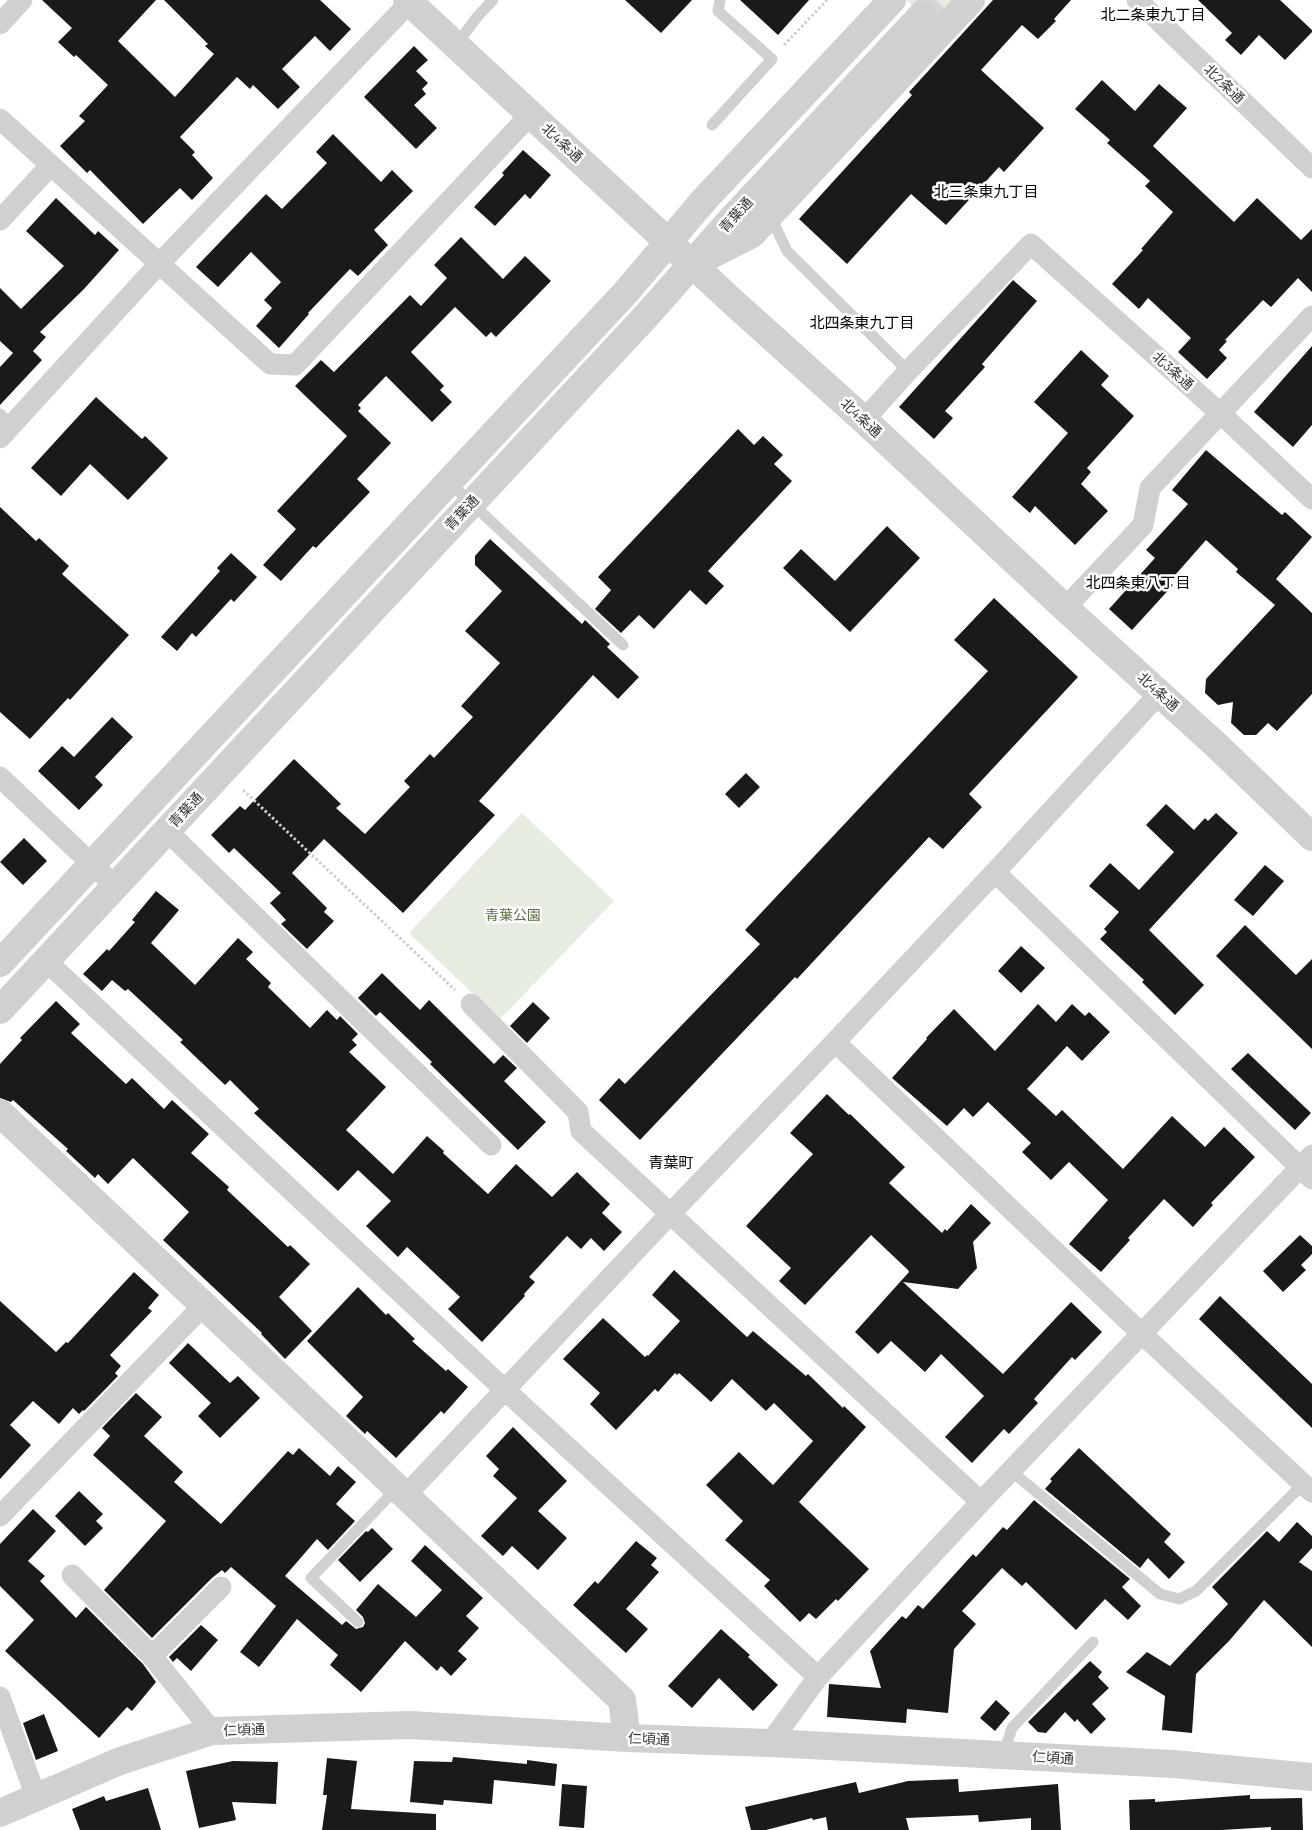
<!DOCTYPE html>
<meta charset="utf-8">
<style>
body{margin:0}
canvas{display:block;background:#fff}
</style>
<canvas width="1312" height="1830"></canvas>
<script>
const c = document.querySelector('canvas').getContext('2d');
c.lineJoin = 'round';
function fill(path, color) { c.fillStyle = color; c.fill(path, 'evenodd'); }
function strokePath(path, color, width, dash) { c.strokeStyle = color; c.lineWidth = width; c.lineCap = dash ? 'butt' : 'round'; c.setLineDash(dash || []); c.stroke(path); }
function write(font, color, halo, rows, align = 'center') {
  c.font = font + ' Barlow,"Noto Sans JP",sans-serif'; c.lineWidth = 5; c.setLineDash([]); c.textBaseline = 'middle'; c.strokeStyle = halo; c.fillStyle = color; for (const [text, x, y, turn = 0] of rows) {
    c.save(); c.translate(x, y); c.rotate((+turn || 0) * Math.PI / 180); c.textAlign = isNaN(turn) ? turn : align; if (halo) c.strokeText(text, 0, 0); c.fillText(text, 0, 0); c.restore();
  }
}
fill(new Path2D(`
 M906 0H953L931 24Z
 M522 813 614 901 500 1019 409 933Z`), '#e6ecdf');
fill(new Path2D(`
 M42 0H156L118 41 175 97 214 54 205 46 208 44 164 0H320L351 29 330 51 315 36 282 69 300 87 278 109 253 85 250 89 237 77 180 137 195 152 192 155 213 178 192 200 180 188 143 224 90 170 87 173 60 146 85 121 79 116 108 85 76 55 74 57 58 42 72 28Z
 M625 0H692L661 33Z
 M740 0H809L778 35Z
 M993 0H1071L1054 19 1056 21 1038 39 1022 25 981 70 1044 128 1004 172 999 167 946 225 911 194 847 264 799 219 912 95 909 92Z
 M1198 0H1280L1312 30V32L1285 60 1259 35 1241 55 1225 40 1232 33Z
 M414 46 428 60 416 71 428 83 422 89 426 94 414 105 437 128 416 149 364 97Z
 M1102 80 1135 111 1159 84 1187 108 1153 146 1234 222 1257 198 1301 240 1312 229V292L1298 278 1271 307 1263 300 1225 340 1227 341 1219 350 1227 358 1207 379 1178 352 1191 338 1148 298 1139 309 1112 284 1143 250 1141 249 1173 212 1145 186 1150 181 1107 143 1110 140 1075 109Z
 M333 134 381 182 392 170 413 191 374 230 388 245 358 276 350 269 308 313 309 314 279 348 256 326 272 308 264 300 281 282 251 252 218 287 196 267 266 194 282 209 327 163 316 152Z
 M523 150 551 175 530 199 525 194 495 226 474 207 504 175 502 173Z
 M56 198 95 235 98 231 119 250 84 289 40 332 46 337 33 351 42 360 0 405V367L13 353 0 341V288L21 309 64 266 26 231Z
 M461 237 503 279 525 256 551 281 496 337 491 332 486 337 455 307 411 352 444 386 440 390 452 402 432 422 386 376 358 405 361 408 358 411 391 443 357 479 370 492 316 548 313 546 281 581 263 565 296 529 277 511 347 436 295 386 321 360 334 372 410 295 421 306 447 278 434 265Z
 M1013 280 1037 301 982 364 985 367 945 411 953 418 934 439 899 407Z
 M1312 346V425L1293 447 1254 412Z
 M1081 350 1109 376 1101 385 1134 416 1087 468 1091 472 1081 484 1108 511 1075 545 1035 506 1030 513 1012 497 1068 433 1034 402Z
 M96 397 142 439 145 436 168 458 128 500 90 464 61 496 31 468Z
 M738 429 754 445 763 436 783 455 774 464 792 481 708 571 724 586 706 605 690 590 654 629 639 615 621 633 595 609 611 590 598 577Z
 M1206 450 1282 515 1285 512 1312 537 1276 579 1312 613V694L1277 731 1268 723 1256 735H1244L1231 723 1233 702 1218 705 1205 693 1206 679 1275 605 1236 572 1238 569 1206 540 1169 582 1173 585 1132 630 1109 609 1155 558 1146 550 1188 504 1172 490Z
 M0 507 36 541 39 538 69 566 62 574 129 635 70 700 68 698 30 739 0 712Z
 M887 526 920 558 850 632 783 568 801 549 835 581Z
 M490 539 582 624 585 620 610 644 607 647 639 677 618 699 593 675 479 801 495 815 403 913 324 839 292 873 327 908 324 912 334 921 307 949 281 924 286 920 270 903 281 893 234 848 229 853 211 835 240 806 245 810 294 759 341 804 336 808 365 834 410 787 404 781 430 754 434 758 473 717 461 706 500 663 465 631 502 591 475 565V556Z
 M231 553 257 577 234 602 231 599 196 637 192 633 177 651 161 637 220 571 217 568Z
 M994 598 1078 677 969 794 982 807 943 849 929 837 797 979 795 977 640 1140 599 1100 619 1078 625 1084 760 944 745 930 988 671 954 640Z
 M112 717 133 737 95 777 103 785 79 810 38 771 62 746 74 757Z
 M746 773 760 787 739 808 725 794Z
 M1166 804 1194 830 1205 818 1208 821 1216 813 1238 833 1149 930 1204 985 1175 1015 1142 982 1144 980 1100 939 1107 932 1104 929 1119 912 1089 886 1110 863 1139 890 1161 866 1174 852 1146 825Z
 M24 838 47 861 23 885 0 862Z
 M1265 865 1284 881 1253 916 1234 900Z
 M156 891 179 910 151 943 195 985 238 938 253 952 246 959 271 983 268 987 310 1028 327 1010 337 1020 340 1016 358 1034 352 1040 357 1045 349 1052 386 1087 346 1130 393 1174 427 1136 444 1151 443 1153 488 1194 516 1164 552 1197 577 1172 610 1204 602 1213 622 1232 604 1251 591 1238 581 1249 567 1236 529 1277 535 1282 524 1294 525 1296 482 1342 448 1309 460 1297 407 1247 398 1257 366 1226 391 1201 358 1170 338 1191 254 1113 259 1109 230 1080 225 1085 180 1042 183 1040 128 989 125 991 112 980 102 991 83 974 107 949 109 951 135 922 132 920Z
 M1245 925 1296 975 1312 959V1049L1216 956Z
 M1021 946 1045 968 1021 993 998 971Z
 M382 973 420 1010 429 1000 494 1064 503 1055 517 1068 504 1081 546 1122 518 1150 430 1064 432 1062 380 1012 376 1016 358 998Z
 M56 1001 80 1024 71 1033 126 1084 132 1078 164 1109 172 1100 209 1134 191 1153 229 1187 227 1190 288 1247 290 1245 310 1264 279 1297 312 1331 285 1359 261 1334 262 1333 163 1240 189 1212 133 1158 108 1184 98 1174 95 1178 66 1151 68 1149 13 1100 11 1102 0 1098V1064L22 1040 20 1038Z
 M533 1002 550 1018 527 1043 510 1026Z
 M1038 1004 1056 1022 1072 1004 1085 1016 1089 1012 1110 1032 1082 1061 1067 1046 1027 1089 1056 1116 1062 1110 1123 1169 1172 1116 1205 1147 1224 1127 1255 1157 1211 1203 1213 1205 1193 1227 1164 1199 1128 1238 1130 1240 1101 1272 1069 1244 1108 1200 1069 1162 1051 1180 1022 1152 1031 1143 988 1102 973 1117 964 1108 947 1126 892 1078 927 1039 926 1038 954 1009 995 1051Z
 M1248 1053 1311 1113 1295 1130 1231 1069Z
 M827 1094 849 1115 850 1114 905 1167 889 1183 942 1233 945 1229 947 1231 971 1204 991 1223 973 1242 977 1268 958 1289 903 1282 1003 1374 1071 1302 1102 1332 1075 1360 1072 1357 1034 1399 1038 1403 1009 1434 1004 1429 972 1463 945 1437 984 1396 941 1354 925 1372 891 1341 878 1354 855 1332 909 1272 908 1270 871 1235 805 1305 779 1281 791 1268 746 1226 813 1154 790 1133Z
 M1300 1235 1312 1246V1254L1301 1265 1306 1270 1283 1292 1263 1271Z
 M674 1270 747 1337 753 1331 806 1376 808 1374 843 1408 844 1406 866 1427 799 1502 869 1569 838 1601 836 1599 816 1619 809 1613 800 1622 764 1586 770 1580 725 1540 743 1521 706 1485 739 1452 773 1485 813 1441 774 1403 766 1411 732 1379 711 1402 679 1373 677 1375 675 1373 658 1392 655 1389 616 1430 590 1404 600 1393 563 1359 603 1318 645 1357 647 1355 648 1356 680 1321 652 1295Z
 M134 1272 159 1295 148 1308 152 1311 110 1355 121 1366 115 1373 118 1376 84 1411 83 1410 79 1414 73 1408 59 1424 33 1401 10 1425 31 1445 0 1479V1301L56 1352 66 1342 68 1343Z
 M358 1287 386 1315 388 1313 415 1339 412 1341 446 1371 448 1369 468 1387 444 1414 441 1411 396 1458 367 1431 365 1434 346 1416 363 1397 307 1341Z
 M1220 1296 1312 1384V1428L1199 1319Z
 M188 1343 230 1383 238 1376 260 1398 220 1438 198 1416 211 1403 169 1363Z
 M136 1393 162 1417 144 1436 183 1472 174 1482 221 1524 288 1451 293 1455 299 1448 330 1476 338 1466 356 1482 336 1504 355 1521 328 1550 317 1539 285 1576 342 1625 346 1621 356 1629 363 1627 365 1623 363 1617 356 1610 378 1584 416 1617 442 1590 411 1561 425 1545 483 1598 466 1616 479 1628 458 1651 467 1659 451 1676 441 1666 437 1671 405 1641 361 1692 330 1665 338 1655 297 1619 259 1667 240 1652 276 1606 231 1567 225 1573 222 1570 212 1578 152 1638 104 1590 166 1521 93 1455 110 1436 102 1428Z
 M513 1427 567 1481 538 1511 567 1538 538 1570 512 1546 503 1556 481 1536 517 1498 493 1476 499 1469 486 1456Z
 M1079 1448 1171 1534 1164 1542 1185 1562 1169 1579 1148 1558 1140 1568 1045 1489 1052 1481 1050 1479Z
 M79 1491 103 1514 96 1521 103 1528 85 1546 55 1516Z
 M1034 1500 1130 1579 1122 1587 1141 1606 1128 1620 1105 1599 1076 1630 1026 1582 1022 1586 1002 1568 962 1611 976 1624 954 1649 948 1713 907 1709 906 1723 827 1717 829 1684 881 1688 870 1651 902 1616 906 1619 918 1605 923 1609 973 1554 976 1557 1003 1527 1007 1530Z
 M33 1509 56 1531 28 1561 45 1576 40 1581 76 1618 86 1607 143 1664 156 1682 132 1711 127 1707 99 1738 5 1651 34 1620 0 1586V1544Z
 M1297 1522 1312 1536V1548L1299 1562 1312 1571V1647L1264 1600 1229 1641 1196 1674 1192 1733 1162 1730 1165 1696 1126 1672 1147 1652 1170 1666 1228 1604 1212 1587 1267 1531 1279 1542Z
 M372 1528 393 1549 360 1582 338 1560 366 1531 368 1532Z
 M636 1541 657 1558 651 1565 659 1572 626 1609 648 1629 626 1653 573 1605 595 1581 598 1584Z
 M201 1625 218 1640 191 1671 177 1658 173 1662 169 1657Z
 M721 1629 750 1655 748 1657 778 1685 753 1711 719 1678 692 1708 668 1686Z
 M1090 1661 1102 1672 1098 1677 1109 1688 1092 1704 1106 1719 1091 1734 1077 1719 1075 1722 1065 1712 1046 1733 1038 1732 1028 1722Z
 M996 1700 1010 1713 995 1731 980 1718Z
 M44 1714 58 1751 36 1760 23 1723Z
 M453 1757 527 1764V1760L557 1764 555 1786 494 1780 492 1804 444 1800 443 1805 410 1802 414 1761 452 1762Z
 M327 1758 357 1761 351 1809 436 1814V1830H322L327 1795H323Z
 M233 1761 278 1762 276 1804 232 1802 236 1820 199 1828 186 1771Z
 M958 1779 959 1792 1058 1784 1061 1830H1031V1818L979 1822 978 1815 906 1818 909 1830H828L826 1817 813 1820 812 1818 766 1830H751L745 1807 856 1782 859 1793 908 1781Z
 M562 1784 587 1786 584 1828 559 1826Z
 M148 1788 161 1830H80L72 1809 104 1796 106 1801Z
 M1250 1795V1799L1302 1798 1303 1830H1271V1827L1222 1830H1130L1129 1800 1155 1799V1802Z`), '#1a1a1a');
strokePath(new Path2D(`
 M922 15 936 0`), '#d6d6d6', 28, [28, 14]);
strokePath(new Path2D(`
 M784 45 827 0
 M243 790 455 990`), '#cdcdcd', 3, [2.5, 2.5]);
strokePath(new Path2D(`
 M456 45 477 17 493 0
 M712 125 772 59 718 11 720 0
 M770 215 787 251 908 371
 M0 414 12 425
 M449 482 623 645
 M1011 1471 1160 1594 1179 1599 1196 1591 1303 1484
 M358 1622 311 1578 398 1487
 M1003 1755 1012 1728 1093 1642`), '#d0d0d0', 11);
strokePath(new Path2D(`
 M1137 0 1312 168
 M0 24 22 0
 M0 119 270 364 295 365 531 114
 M0 220 51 165
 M864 420 908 371 1031 244 1221 414 1312 499
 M0 438 158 265 410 2
 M1065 608 1143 525 1150 488 1312 316
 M0 777 115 886
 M167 831 491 1145
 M995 872 1312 1179
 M45 960 505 1390 818 1677
 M471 1004 578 1112 581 1131 981 1502
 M835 1042 1141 1333 1312 1492
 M406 1495 670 1214 835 1042 995 872 1159 694
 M0 1516 204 1305
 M72 1575 152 1656 212 1731
 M152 1656 221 1587
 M0 1697 36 1797
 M770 1743 818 1677 981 1502 1312 1155`), '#d0d0d0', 21);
strokePath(new Path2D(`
 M407 0 734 303 864 420 1065 608 1214 743 1312 837
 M705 258 752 234 971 0
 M0 963 627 291 704 200 892 0
 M0 1010 648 314 728 223 922 15
 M0 1113 622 1700 627 1738
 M0 1813 120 1761 212 1731 410 1725 627 1738 770 1743 1173 1764 1312 1777`), '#d0d0d0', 28);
write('14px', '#333', '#fff', [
 ["北2条通",1224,84,44],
 ["北4条通",562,143,43],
 ["青葉通",736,215,-48],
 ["北3条通",1173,371,42],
 ["北4条通",861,418,43],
 ["青葉通",462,513,-47],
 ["北4条通",1158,692,42],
 ["青葉通",186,810,-47],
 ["仁頃通",244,1730,-2],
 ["仁頃通",649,1739,2],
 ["仁頃通",1053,1758,3]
]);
write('14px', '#56703f', '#fff', [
 ["青葉公園",513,915]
]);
write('15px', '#000', '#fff', [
 ["北二条東九丁目",1153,15],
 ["北三条東九丁目",986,192],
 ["北四条東九丁目",862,323],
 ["北四条東八丁目",1138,583],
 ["青葉町",671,1163]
]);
</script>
